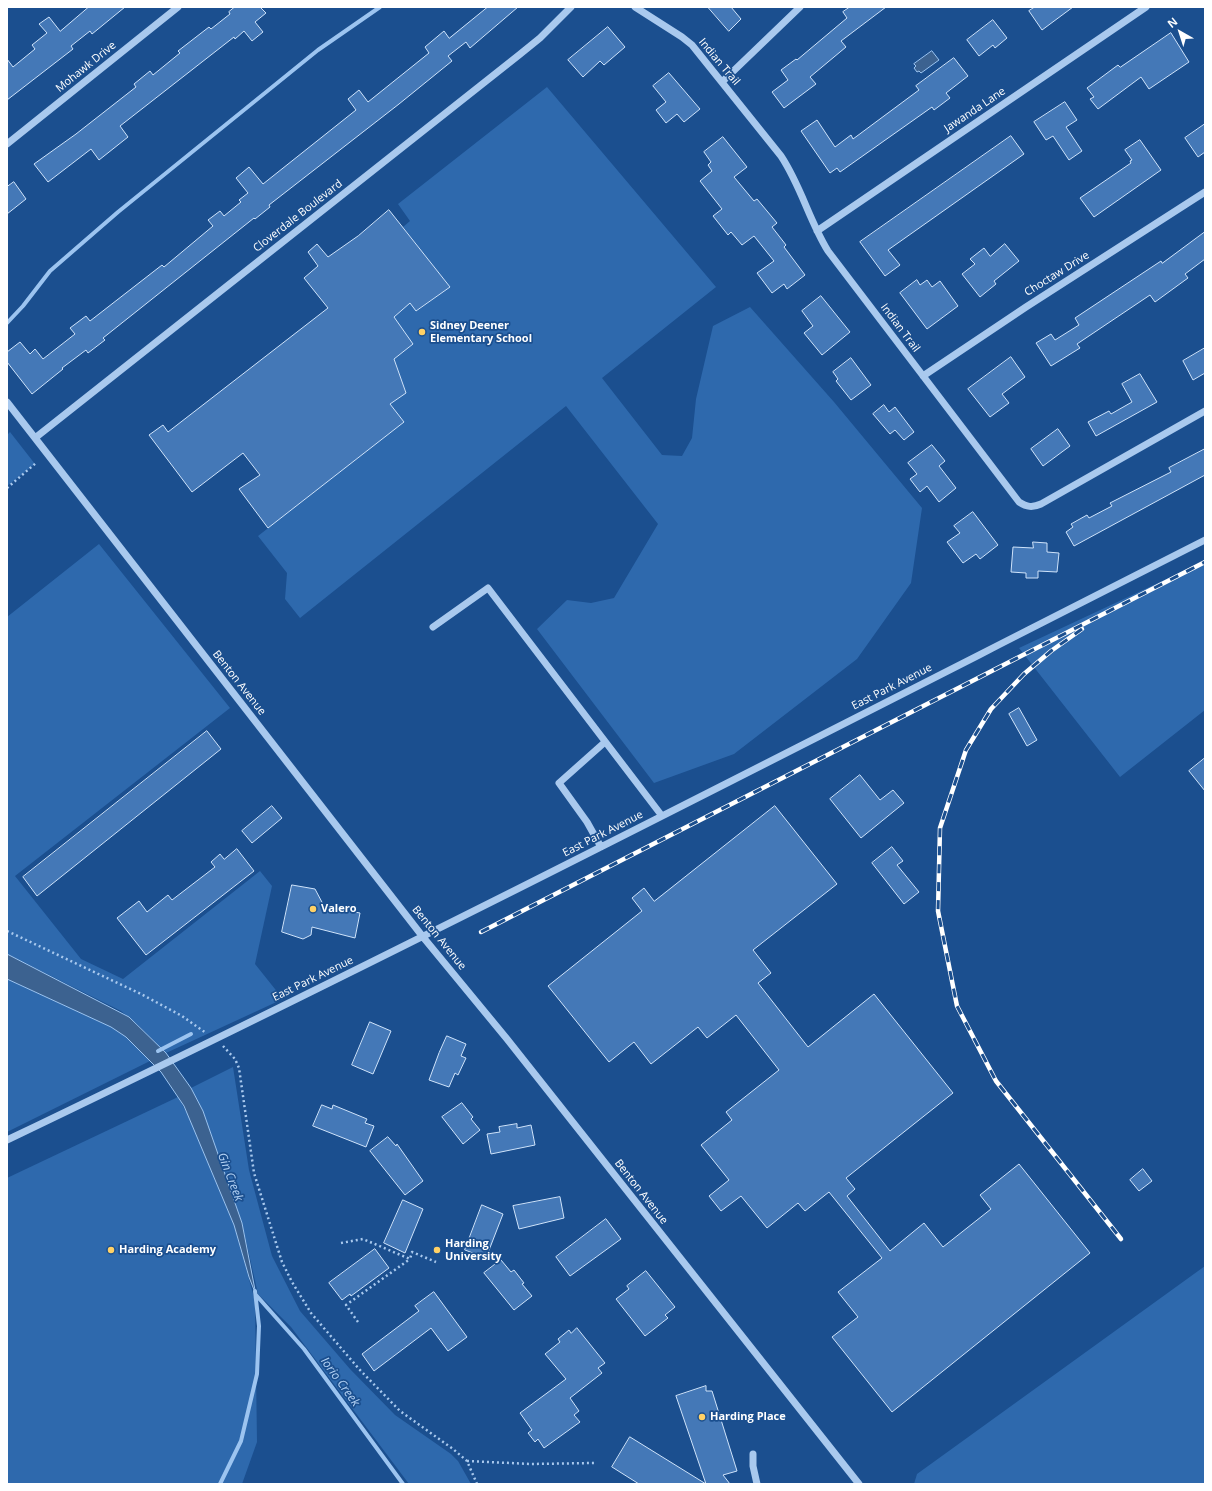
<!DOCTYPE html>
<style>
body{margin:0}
#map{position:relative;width:1212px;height:1491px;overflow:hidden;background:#1b4f8f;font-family:"Open Sans",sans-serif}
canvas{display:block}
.frame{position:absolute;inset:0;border:8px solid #fff;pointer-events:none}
.north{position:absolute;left:1160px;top:12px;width:40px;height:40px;-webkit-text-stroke:3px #1b4f8f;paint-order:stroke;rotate:321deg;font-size:11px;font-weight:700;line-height:16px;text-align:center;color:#fff}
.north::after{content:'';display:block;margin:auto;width:14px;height:18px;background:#fff;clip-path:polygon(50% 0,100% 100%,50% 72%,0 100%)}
</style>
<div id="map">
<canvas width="1212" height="1491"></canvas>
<div class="frame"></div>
<div class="north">N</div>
</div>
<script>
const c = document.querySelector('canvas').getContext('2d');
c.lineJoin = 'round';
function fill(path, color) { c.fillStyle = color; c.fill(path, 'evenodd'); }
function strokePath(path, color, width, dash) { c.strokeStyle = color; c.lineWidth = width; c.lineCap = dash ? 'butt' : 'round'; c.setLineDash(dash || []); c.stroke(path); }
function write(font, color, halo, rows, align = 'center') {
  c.font = font + ' "Open Sans",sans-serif'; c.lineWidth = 3.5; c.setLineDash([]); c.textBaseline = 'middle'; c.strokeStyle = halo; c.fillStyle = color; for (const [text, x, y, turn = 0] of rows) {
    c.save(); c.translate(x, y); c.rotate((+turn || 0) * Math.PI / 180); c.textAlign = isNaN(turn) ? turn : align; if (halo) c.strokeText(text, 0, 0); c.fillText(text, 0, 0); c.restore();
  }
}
fill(new Path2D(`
 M547 87 716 287 602 378 662 455 682 456 692 438 696 399 713 326 750 307 834 402 922 508 911 583 857 659 734 754 654 783 537 629 567 600 591 603 614 598 658 524 566 406 300 618 285 599 287 573 258 536 404 422 390 404 406 393 394 359 413 344 394 317 410 303 417 311 450 287 403 227 410 221 398 204Z
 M10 432 35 464 7 486V435Z
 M99 544 230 708 15 876 81 959 123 979 260 871 272 886 255 964 283 999 166 1053 137 1024 121 1011 7 954V617Z
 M1205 561V710L1120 777 1019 648Z
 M7 979 111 1027 126 1037 150 1061 7 1132Z
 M233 1067 249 1170 272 1256 300 1311 350 1369 395 1415 451 1454 458 1461 471 1484H409L291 1327 258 1294 242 1223 203 1111 191 1088Z
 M178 1097 189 1117 234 1225 255 1301 257 1442 242 1484H7V1178Z
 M1205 1266V1484H914L917 1474Z`), '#2e69ad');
const water = new Path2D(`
 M932 51 939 60 921 73 919 71 917 72 914 68 916 66 914 64Z
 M7 954 129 1017 166 1053 191 1088 203 1111 242 1223 256 1295 249 1277 234 1225 184 1106 161 1072 126 1037 111 1027 7 979Z`);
fill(water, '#3c6290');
strokePath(water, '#9cc4f0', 1);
strokePath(new Path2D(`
 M7 323 23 306 50 271 118 212 318 50 380 7
 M158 1051 191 1034
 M256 1295 304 1349 403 1484
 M220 1484 241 1441 257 1374 259 1326 255 1291`), '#9cc4f0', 4);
const building = new Path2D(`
 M89 7H125L92 34 90 31 71 46 73 49 7 100V59L13 67 35 49 32 45 47 33 39 24 49 17 60 31Z
 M235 7H260L266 13 255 22 263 32 252 41 244 31 235 39 234 37 120 126 128 137 99 160 91 149 48 182 34 164 76 134 136 87 134 84 150 71 153 75 180 53 178 51 209 27 211 29 230 14 229 12Z
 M488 7H518L470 48 466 42 448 56 452 61 399 104 269 205 270 207 255 219 254 218 103 338 105 340 88 353 86 350 62 368 63 369 32 394 7 362V352L20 342 30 354 35 349 43 359 75 334 70 328 86 316 90 321 162 265 164 267 213 226 208 220 220 211 224 216 241 202 239 200 248 193 236 178 249 167 263 184 356 110 348 99 359 90 368 102 429 53 425 47 444 31 449 38Z
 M708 7H731L741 19 729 31Z
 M850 7H886L841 41 846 47 810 77 816 84 784 108 772 92 788 80 781 70 796 59 797 60 847 18 843 12Z
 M1035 7H1073L1042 30 1029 11Z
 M993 20 1007 38 995 48 993 45 979 56 967 40Z
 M608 27 625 47 604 65 600 61 583 77 568 60Z
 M1171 33 1189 62 1149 89 1141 77 1098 109 1090 99 1094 97 1087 88 1118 65 1120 67Z
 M954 58 968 76 946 93 950 98 934 110 932 107 840 172 837 168 830 173 801 131 817 120 835 147 851 135 853 139 919 90 916 86Z
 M669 73 700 109 684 122 677 114 666 123 656 110 666 102 653 86Z
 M1065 102 1077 120 1066 127 1082 151 1069 160 1053 136 1046 140 1034 122Z
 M1205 124V152L1198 157 1185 138Z
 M1011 136 1024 154 888 250 900 265 885 276 860 242Z
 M723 137 747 167 734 177 754 201 757 199 777 223 772 227 786 245 784 247 805 275 787 289 784 284 772 293 757 273 774 261 754 236 742 245 731 232 728 235 713 216 722 209 700 181 712 171 708 165 711 162 704 152Z
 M1140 140 1161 170 1094 217 1080 198 1131 163 1130 161 1132 160 1125 150Z
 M14 182 26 199 7 214V187Z
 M389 210 450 287 416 311 410 303 394 317 413 344 394 359 406 393 390 404 404 422 268 528 239 489 260 475 243 453 192 492 149 435 163 425 168 432 328 308 304 278 318 266 308 252 317 244 328 257 358 236Z
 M1205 232V259L1185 274 1188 278 1155 302 1150 295 1077 344 1080 348 1051 366 1036 343 1051 334 1055 340 1079 325 1075 318 1161 261 1162 263Z
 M1005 244 1019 261 994 281 996 284 980 297 962 274 975 264 970 259 984 248 990 256Z
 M917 280 920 285 927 280 932 287 940 281 958 306 927 329 900 293Z
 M821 296 850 332 822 355 804 333 813 326 802 311Z
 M1205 348V373L1193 380 1183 361Z
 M1011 357 1025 377 1002 394 1009 403 990 417 968 389Z
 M851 358 871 385 851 400 836 381 838 379 833 372Z
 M1140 374 1157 402 1096 436 1088 422 1109 411 1111 414 1132 402 1122 384Z
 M884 405 889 412 895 407 914 432 904 440 895 430 890 434 873 414Z
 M1058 429 1070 446 1043 466 1031 449Z
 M932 445 945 461 939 466 956 488 939 502 927 486 920 492 910 479 917 474 908 463Z
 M1205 449V475L1074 546 1066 532 1073 527 1071 524 1087 515 1089 518 1112 506 1110 503 1171 472 1169 468Z
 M973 512 998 545 980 559 976 554 963 563 947 542 960 533 954 526Z
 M1033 542 1047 543V552L1059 553 1057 572 1038 571V578H1026V573L1011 572 1013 547 1033 548Z
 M1019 708 1037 740 1027 746 1009 714Z
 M207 731 221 749 37 896 23 877Z
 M1205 758V791L1189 771Z
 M860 775 880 800 893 790 904 803 861 838 830 799Z
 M272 806 282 818 252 843 242 831Z
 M775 806 837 884 753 950 771 973 758 983 808 1047 874 994 953 1093 846 1178 855 1189 847 1196 890 1251 924 1223 943 1247 991 1209 980 1195 1019 1164 1090 1253 892 1412 832 1337 858 1317 838 1292 882 1258 829 1192 805 1211 798 1203 767 1228 741 1196 721 1211 709 1196 729 1180 701 1145 732 1120 726 1112 779 1070 736 1015 707 1038 698 1027 651 1064 634 1042 609 1062 548 986 642 911 632 898 644 888 654 901Z
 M892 847 903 861 897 865 919 892 904 904 872 863Z
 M237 849 254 871 146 955 117 918 139 901 147 912 168 895 172 900 215 867 211 862 220 854 224 859Z
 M292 885 315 889 324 906 360 913 355 938 312 927 311 935 303 939 282 932Z
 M370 1022 391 1031 373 1074 352 1065Z
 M447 1036 466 1044 461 1056 466 1058 458 1075 455 1073 449 1087 429 1080 439 1053Z
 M462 1103 473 1117 471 1119 480 1130 463 1144 442 1117Z
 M322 1105 332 1109 333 1105 367 1119 365 1123 374 1126 366 1147 313 1126Z
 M517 1124V1128L531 1125 535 1145 491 1154 487 1134 500 1132 499 1127Z
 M388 1137 396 1146 397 1144 423 1181 405 1195 370 1151Z
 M1143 1169 1152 1181 1139 1191 1130 1180Z
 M560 1197 564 1218 519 1229 513 1206Z
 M403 1200 423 1209 405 1253 384 1243Z
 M482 1205 503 1214 486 1258 465 1250Z
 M606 1219 621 1239 570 1276 556 1257Z
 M375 1249 389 1268 351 1296 350 1294 342 1300 329 1283Z
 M501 1260 511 1272 514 1270 524 1283 522 1284 532 1296 514 1310 484 1273Z
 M646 1271 675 1307 665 1315 668 1318 645 1336 616 1299 629 1289 627 1286Z
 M434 1292 467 1337 448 1351 431 1328 374 1371 362 1354 419 1311 415 1306Z
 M577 1328 605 1363 598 1368 602 1373 570 1398 579 1411 574 1415 580 1422 544 1448 538 1439 535 1442 528 1433 532 1430 520 1413 566 1379 545 1354 560 1342 558 1339 569 1330 571 1333Z
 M706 1386V1391H712L737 1471 723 1475 730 1484H706L676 1396Z
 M630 1437 706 1484H639L612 1467Z`);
fill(building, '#4478b7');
strokePath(building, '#cfe3fa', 1);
strokePath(new Path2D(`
 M7 488 36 463
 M7 931 141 994 182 1016 206 1033
 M223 1046 235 1059 239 1068 254 1173 282 1262 292 1282 311 1313 359 1369 400 1411 453 1449 467 1461 477 1484
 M341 1243 363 1239 410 1259 412 1252 436 1262
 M358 1322 346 1305 410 1259
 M467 1461 531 1464 594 1463`), '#a9c9ee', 2.5, [2, 3]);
strokePath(new Path2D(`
 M635 7 682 37 692 45 781 156C801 186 809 220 828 251L1019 502C1027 507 1032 508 1041 504L1205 411
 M722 82 800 7
 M7 144 178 7
 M817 231 1146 7
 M923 376 1026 307 1205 192
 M7 402 423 937 507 1039 859 1484
 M35 438 519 55 540 38 571 7
 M433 627 488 588 662 816
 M601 847 587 822 559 783 605 742
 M7 1140C410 947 807 742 1205 540
 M753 1454V1466L757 1484`), '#a9c9ee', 7);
const rail = new Path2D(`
 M1082 629 1051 651 1024 674 991 709 966 750 940 828 938 911 957 1006 996 1081 1121 1239
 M481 932 1205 562`);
strokePath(rail, '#fff', 4.5);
strokePath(rail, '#1b4f8f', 3, [9]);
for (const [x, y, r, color] of [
 [422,332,4,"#ffd166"],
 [313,909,4,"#ffd166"],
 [111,1250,4,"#ffd166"],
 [437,1250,4,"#ffd166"],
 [702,1417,4,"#ffd166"]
]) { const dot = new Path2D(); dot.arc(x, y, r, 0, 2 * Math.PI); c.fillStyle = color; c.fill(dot); strokePath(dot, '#1b4f8f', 1.5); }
write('11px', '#fff', '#1b4f8f', [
 ["Indian Trail",719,62,50],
 ["Mohawk Drive",86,67,-39],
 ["Jawanda Lane",975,110,-34],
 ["Cloverdale Boulevard",298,216,-38],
 ["Choctaw Drive",1057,274,-32],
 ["Indian Trail",900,328,53],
 ["Benton Avenue",239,683,52],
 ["East Park Avenue",892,687,-27],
 ["East Park Avenue",603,834,-27],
 ["Benton Avenue",439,938,51],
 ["East Park Avenue",313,979,-26],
 ["Benton Avenue",641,1192,52]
]);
write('bold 11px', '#fff', '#1b4f8f', [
 ["Sidney Deener",430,326],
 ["Elementary School",430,339],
 ["Valero",321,909],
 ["Harding",445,1244],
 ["University",445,1257],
 ["Harding Academy",119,1250],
 ["Harding Place",710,1417]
], 'left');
write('italic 12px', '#b5d3f5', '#1b4f8f', [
 ["Gin Creek",230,1177,69],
 ["Iorio Creek",340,1382,54]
]);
</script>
